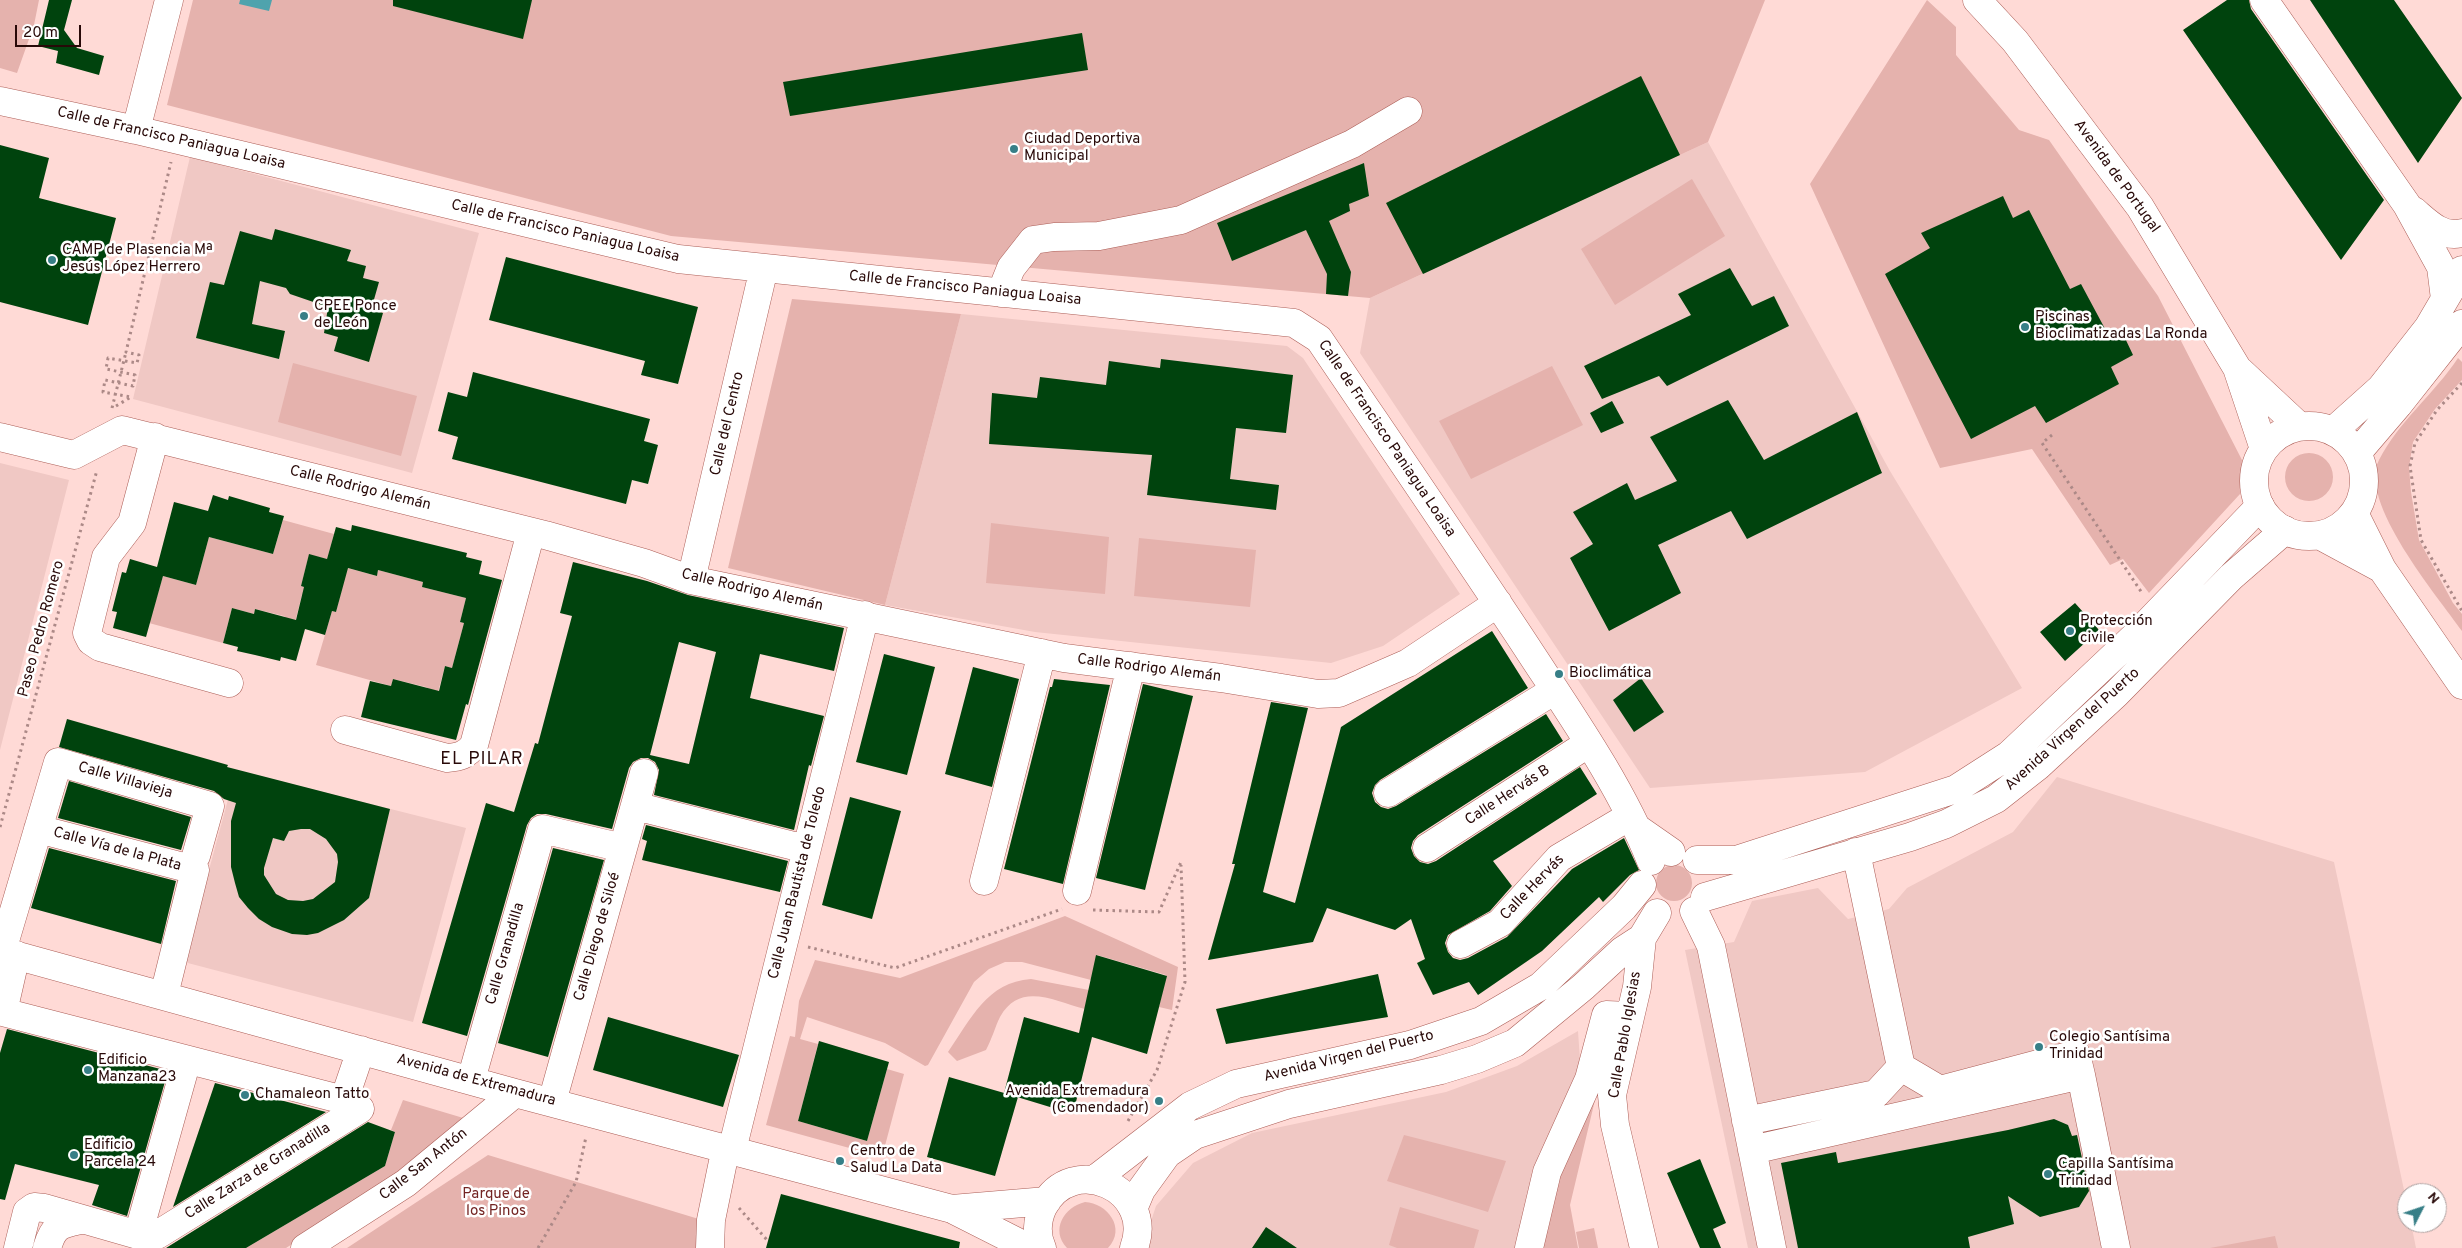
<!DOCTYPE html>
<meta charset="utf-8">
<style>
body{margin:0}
#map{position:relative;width:2462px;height:1248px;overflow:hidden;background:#ffdad6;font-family:Overpass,sans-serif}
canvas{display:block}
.north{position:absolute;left:2397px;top:1183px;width:50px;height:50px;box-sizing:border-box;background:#fff;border:1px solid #a99d9c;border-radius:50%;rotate:49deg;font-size:14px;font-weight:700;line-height:20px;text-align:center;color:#280908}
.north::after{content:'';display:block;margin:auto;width:18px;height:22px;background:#377f87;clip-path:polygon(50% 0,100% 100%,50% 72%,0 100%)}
.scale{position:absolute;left:15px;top:25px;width:66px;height:22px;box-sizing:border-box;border:2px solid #280908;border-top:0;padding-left:6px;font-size:15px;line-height:18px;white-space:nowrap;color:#280908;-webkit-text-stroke:4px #fff;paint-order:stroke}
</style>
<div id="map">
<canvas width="2462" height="1248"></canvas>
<div class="north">N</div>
<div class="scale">20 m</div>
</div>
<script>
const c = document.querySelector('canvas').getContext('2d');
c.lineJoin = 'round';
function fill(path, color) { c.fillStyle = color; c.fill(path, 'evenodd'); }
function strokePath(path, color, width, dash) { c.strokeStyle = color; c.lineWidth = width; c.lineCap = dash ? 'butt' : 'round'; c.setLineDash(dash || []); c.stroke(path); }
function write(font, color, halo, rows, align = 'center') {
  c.font = font + ' Overpass,sans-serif'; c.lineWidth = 5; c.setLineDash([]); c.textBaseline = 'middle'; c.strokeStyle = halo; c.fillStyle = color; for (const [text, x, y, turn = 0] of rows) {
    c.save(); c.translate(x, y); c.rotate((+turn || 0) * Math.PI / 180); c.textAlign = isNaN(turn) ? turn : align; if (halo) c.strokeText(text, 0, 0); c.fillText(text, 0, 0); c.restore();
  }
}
fill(new Path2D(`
 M1708 142 1890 471 2022 688 1865 772 1650 788 1360 353 1370 298Z
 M190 157 479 233 412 473 133 399Z
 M961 314 1287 346 1303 358 1460 594 1383 646 1331 663 1035 632 885 605Z
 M0 463 69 480 0 750Z
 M236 770 466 828 413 1022 184 962Z
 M2057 777 2334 862 2407 1204V1223H2411L2416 1248H1748L1685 950 1734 942 1752 901 1818 888 1848 919 1889 909 1907 888 2013 832Z
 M1578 1031 1581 1075 1539 1154 1517 1248H1142L1156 1206 1193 1163 1252 1133 1446 1092 1517 1066Z`), '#f0c8c4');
fill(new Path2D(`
 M0 0H39L34 25 17 73 0 68Z
 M193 0H1765L1708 142 1370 298 671 236 167 105Z
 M1927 0 1956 27V55L2019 130 2049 140 2158 296 2243 462 2240 494 2149 593 2123 559 2110 565 2032 449 1940 468 1810 184Z
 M1692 179 1725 236 1615 305 1581 249Z
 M792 299 961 314 885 605 728 568Z
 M2458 358 2462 362V380L2435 409 2413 442 2409 467 2411 492 2419 540 2453 603 2462 614V631C2438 597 2357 501 2379 460 2398 422 2435 393 2458 358Z
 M293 363 417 396 401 456 278 422Z
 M1552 366 1583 425 1471 479 1439 421Z
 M2285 477a24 24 0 1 1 48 0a24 24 0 1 1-48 0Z
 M283 520 334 534 327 559 309 555 301 586 314 590 302 595 294 626 284 616 255 609 254 614 232 608 223 643 149 623 163 576 196 585 209 537 273 554Z
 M991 523 1109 537 1105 594 986 583Z
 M1139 538 1256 550 1250 607 1134 596Z
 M344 567 377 576 378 570 423 582 422 587 466 598 460 622 464 623 452 668 445 666 437 696 426 687 393 679 391 686 316 665 332 611 336 612 342 588Z
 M1656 883a18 18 0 1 1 36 0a18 18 0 1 1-36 0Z
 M1065 916 1178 967 1172 1010 1159 1007 1166 975 1097 955 1091 980 1022 962H1005L989 969 974 982 928 1065 925 1066 885 1043 807 1017 800 1039 818 1044 798 1121 867 1141 887 1069 904 1074 882 1157 766 1125 790 1036 795 1037 799 1001 815 960 900 978Z
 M1031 979 1089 990 1085 1009C1054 1001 1020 981 1000 1017 995 1027 992 1039 986 1050L957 1061 948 1052C971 1019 987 982 1031 979Z
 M1600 1079 1570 1205 1578 1248H1536L1544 1203Z
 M403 1100 470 1120 389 1182 286 1248H246L385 1166 395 1132 391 1130Z
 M1404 1135 1506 1161 1488 1212 1387 1181Z
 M488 1155 702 1220 701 1248H347Z
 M1085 1202C1107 1203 1127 1228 1108 1248H1067C1050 1230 1064 1207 1085 1202Z
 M1400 1207 1479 1230 1474 1248H1397L1389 1245Z
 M1594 1228 1598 1248H1579L1576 1232Z
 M2275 1236 2278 1248H2210Z`), '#e5b2ad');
fill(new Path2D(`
 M240 0H272L269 11 239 4Z`), '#4fa3ad');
fill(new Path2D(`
 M49 0H72L64 30 77 48 104 56 99 75 56 63 58 51 38 46Z
 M393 0H532L523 39 393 6Z
 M2227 0H2249L2251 9 2384 200 2341 260 2183 30Z
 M2310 0H2394L2462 98 2418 163Z
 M1082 33 1088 70 790 116 783 82Z
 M1641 76 1680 155 1423 274 1386 203Z
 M0 145 49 158 39 198 116 218 88 325 0 302Z
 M1364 163 1369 196 1349 204 1350 211 1329 221 1351 272 1348 296 1326 294 1327 274 1306 230 1232 261 1217 223Z
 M2003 196 2013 218 2029 210 2070 289 2081 284 2111 340 2124 336 2133 355 2111 367 2119 384 2046 423 2035 406 1971 439 1885 274 1930 248 1921 233Z
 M275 229 351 250 347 261 366 266 363 278 379 282 371 310 383 313 369 362 334 351 338 337 324 333 328 307 290 294 286 288 260 281 252 324 285 331 279 359 196 338 210 282 224 285 240 231 272 240Z
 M506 257 698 307 678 384 641 375 645 361 489 320Z
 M1730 268 1752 306 1774 296 1789 326 1667 386 1659 376 1602 399 1584 366 1691 315 1678 294Z
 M1161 359 1293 375 1286 433 1236 428 1230 479 1279 485 1276 510 1147 495 1152 455 989 444 992 393 1037 398 1040 377 1106 385 1109 361 1160 368Z
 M473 372 650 419 644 441 658 445 648 484 632 480 626 504 452 459 458 437 438 431 448 392 467 397Z
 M1728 400 1764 460 1857 412 1882 473 1747 539 1731 511 1658 545 1681 593 1609 631 1570 558 1593 544 1573 512 1627 483 1635 500 1677 481 1650 437Z
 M1612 401 1624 423 1601 433 1590 413Z
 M213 495 228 500 229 496 270 508 269 512 284 516 273 554 209 537 196 585 163 576 146 637 113 628 117 612 112 611 122 572 126 573 130 559 157 567 174 502 208 511Z
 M352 525 467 553 466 557 482 561 479 574 502 580 468 705 466 704 456 740 361 717 370 681 391 686 393 679 439 691 445 666 452 668 464 623 460 622 466 598 422 587 423 582 378 570 377 576 348 568 336 612 332 611 325 635 305 629 296 661 281 657 280 661 255 655 237 651 238 647 223 643 232 608 254 614 255 609 296 620 304 587 301 586 309 554 327 559 336 527 351 531Z
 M573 562 647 581 688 595 844 628 834 671 760 654 750 698 824 716 811 766 809 765 794 830 654 795 659 770 655 762 648 758H641L633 762 629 768 612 829 546 814H537L531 818 527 825 467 1036 422 1023 486 803 514 812 535 743 538 744 572 616 560 613ZM679 642 716 652 689 764 650 755Z
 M2075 603 2099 630 2065 661 2040 632Z
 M1492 631 1528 688 1380 780 1375 785 1372 793 1375 802 1381 807 1388 809 1396 806 1546 714 1563 741 1418 835 1413 841 1411 848 1414 856 1420 862 1428 864 1436 861 1580 767 1597 794 1493 861 1512 886 1490 911 1448 935 1445 943 1448 952 1453 958 1460 960 1468 958 1507 937 1572 869 1624 838 1639 870 1630 875 1603 902 1599 897 1542 951 1478 995 1469 982 1433 995 1417 963 1425 959 1411 919 1395 930 1327 908 1313 942 1208 960 1235 864H1232L1271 702 1308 708 1263 892 1295 903 1341 727Z
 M884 654 935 667 907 775 856 762Z
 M973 667 1019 679 992 787 945 774Z
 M1641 678 1664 712 1634 732 1613 700Z
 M1054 679 1110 685 1063 884 1004 869 1050 687H1052Z
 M1143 684 1193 696 1145 890 1096 878Z
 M67 719 228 765 227 767 390 809 369 898 344 920 318 933 307 935 292 934 272 927 259 919 248 908 239 897 235 883 231 867V821L236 803 224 799 214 791 59 747ZM301 829H310L326 839 337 854 338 862 335 882 313 899 303 901 288 900 276 894 264 875V868L273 838 284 841 289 831Z
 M69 781 191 817 181 850 58 818Z
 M850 797 901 811 872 919 822 905Z
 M646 825 788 861 780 892 642 860 647 841 642 839Z
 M49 848 176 881 161 944 31 908Z
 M553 848 604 860 548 1057 498 1043Z
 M1096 955 1167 976 1147 1054 1092 1037 1073 1114 1004 1093 1024 1017 1079 1033Z
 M1378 974 1388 1017 1226 1044 1216 1009Z
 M608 1017 739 1055 723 1107 593 1070Z
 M7 1029 168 1071 127 1216 92 1205 99 1185 15 1164 5 1200 0 1199V1053Z
 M819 1041 889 1062 867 1141 798 1121Z
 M949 1077 1018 1097 995 1176 927 1157Z
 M215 1083 326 1112 173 1207Z
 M2054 1119 2068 1125 2072 1136 2077 1135 2089 1191 2079 1207 2040 1217 2008 1196 2014 1224 1968 1237 1970 1248H1798L1781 1163 1836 1152 1838 1163 2008 1130Z
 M368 1122 395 1132 385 1166 246 1248H166Z
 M1700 1159 1726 1223 1713 1229 1721 1248H1700L1667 1173Z
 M781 1194 960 1242 959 1248H766Z
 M1266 1227 1297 1248H1252Z`), '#00430d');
const minor = new Path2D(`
 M2264 0 2407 205 2441 267 2445 299
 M0 101 136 130 678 259 1294 323 1319 339C1388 441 1458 543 1526 646 1571 715 1620 784 1651 861
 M136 130 169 0
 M2414 211C2428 223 2442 238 2462 233
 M1001 293 1011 268 1033 240 1054 237 1099 236 1181 220 1352 144 1408 111
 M2333 431 2381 388 2428 328 2462 270
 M0 437 74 455 122 430 545 535 644 563 691 580 1064 658 1221 678 1318 694 1339 693 1408 663 1498 603
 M155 437 132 523 106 557 87 633 91 641 100 647 229 683
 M2357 453 2398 405 2462 324
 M691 580 764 268
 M345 730 447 758C459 757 467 755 474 745L531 532
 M1388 793 1555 690
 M635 806 806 849
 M38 829 195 870 164 995
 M1638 829 1671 852
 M1427 848 1589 743
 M1697 860H1736L1956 789 2009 755 2135 636 2260 506
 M984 881 1042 653
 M1077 891 1131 666
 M1705 897 1910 837 1946 824 1996 799 2038 766 2116 694 2231 577 2285 530
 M1694 911 1711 946 1772 1248
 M1461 944 1500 923 1559 858 1630 816
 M0 951 515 1093 952 1209 1029 1248
 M2 951 58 762 210 806 196 856
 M16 955 3 1012 344 1100 360 1109 157 1235H138
 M1901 1067 1940 1090 2076 1054 2081 1075
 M471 1080 542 829 623 848
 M344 1100 361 1050
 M552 1102 644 773
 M1746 1121 1876 1094 1901 1067 1856 852
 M732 1150 865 615
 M1752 1150 2081 1075 2116 1248
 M1094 1180 1190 1106 1236 1084 1410 1045 1481 1021 1541 986 1624 907 1642 885
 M952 1209 1047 1201
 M1133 1209 1141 1190 1167 1154 1195 1135 1289 1104 1441 1070 1477 1059 1515 1043 1583 987 1622 951 1642 938
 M18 1248 27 1212 34 1207 44 1208 138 1235 187 1060
 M47 1248C54 1225 59 1225 81 1220
 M305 1248 406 1183 515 1093
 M710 1248 711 1220 726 1147
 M1042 1248C1036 1235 1037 1220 1043 1207 1072 1151 1156 1189 1134 1248
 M1529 1248 1547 1172 1589 1079 1606 1015 1629 1016
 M1644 1248 1615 1125 1612 1095 1637 987 1642 938 1657 913`);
const major = new Path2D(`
 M1977 0 2015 41 2140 207 2237 368 2264 449
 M2240 371 2299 426
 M2254 481a55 55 0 1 1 110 0a55 55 0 1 1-110 0Z
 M2354 513 2382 569 2462 685
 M2319 535 2382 569`);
strokePath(minor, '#ac5e57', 29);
strokePath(major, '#ac5e57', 29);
strokePath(new Path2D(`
 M2462 383 2437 410 2415 443 2410 466 2421 540 2462 611
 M116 406 131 397 103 392 105 380 133 386 135 375 106 369 108 358 137 363 139 355 126 352 171 162
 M112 408 126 352
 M2052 435 2042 443 2142 593
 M0 827 97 470
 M1093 910 1159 912 1181 862
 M808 947 895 968 1062 909
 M1128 1121 1157 1070 1185 982 1181 865
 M739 1208 767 1240
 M538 1248 576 1182 586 1137`), '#ac8987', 3, [2.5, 4]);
strokePath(minor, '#fff', 28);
strokePath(major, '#fff', 28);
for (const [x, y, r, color] of [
 [1014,149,5,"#377f87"],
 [52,260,5,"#377f87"],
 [304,316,5,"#377f87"],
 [2025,327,5,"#377f87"],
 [2070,631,5,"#377f87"],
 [1559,674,5,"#377f87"],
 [2039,1047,5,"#377f87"],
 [88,1070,5,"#377f87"],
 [245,1095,5,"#377f87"],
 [1159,1101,5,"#377f87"],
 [74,1155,5,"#377f87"],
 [840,1161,5,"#377f87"],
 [2048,1174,5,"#377f87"]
]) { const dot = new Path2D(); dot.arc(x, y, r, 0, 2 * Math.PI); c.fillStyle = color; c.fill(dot); strokePath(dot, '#fff', 2); }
write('15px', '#280908', '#fff', [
 ["Calle de Francisco Paniagua Loaisa",171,139,13],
 ["Avenida de Portugal",2116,177,54],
 ["Calle de Francisco Paniagua Loaisa",565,232,13],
 ["Calle de Francisco Paniagua Loaisa",965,289,6],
 ["Calle del Centro",728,424,-77],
 ["Calle de Francisco Paniagua Loaisa",1386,439,56],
 ["Calle Rodrigo Alemán",360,489,14],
 ["Calle Rodrigo Alemán",752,591,13],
 ["Paseo Pedro Romero",42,629,-75],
 ["Calle Rodrigo Alemán",1149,669,7],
 ["Avenida Virgen del Puerto",2073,730,-42],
 ["Calle Villavieja",125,781,16],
 ["Calle Hervás B",1508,796,-33],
 ["Calle Vía de la Plata",117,850,15],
 ["Calle Juan Bautista de Toledo",798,883,-76],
 ["Calle Hervás",1533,888,-46],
 ["Calle Diego de Siloé",598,937,-74],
 ["Calle Granadilla",506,954,-74],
 ["Calle Pablo Iglesias",1626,1035,-80],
 ["Avenida Virgen del Puerto",1349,1057,-14],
 ["Avenida de Extremadura",476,1081,15],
 ["Calle San Antón",424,1165,-38],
 ["Calle Zarza de Granadilla",258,1172,-32]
]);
write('15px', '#280908', '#fff', [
 ["Ciudad Deportiva",1024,140],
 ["Municipal",1024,157],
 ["CAMP de Plasencia Mª",62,251],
 ["Jesús López Herrero",62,268],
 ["CPEE Ponce",314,307],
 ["de León",314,324],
 ["Piscinas",2035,318],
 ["Bioclimatizadas La Ronda",2035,335],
 ["Protección",2080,622],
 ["civile",2080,639],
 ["Bioclimática",1569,674],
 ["Colegio Santísima",2049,1038],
 ["Trinidad",2049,1055],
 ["Edificio",98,1061],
 ["Manzana23",98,1078],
 ["Avenida Extremadura",1149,1092,"right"],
 ["(Comendador)",1149,1109,"right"],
 ["Chamaleon Tatto",255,1095],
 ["Edificio",84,1146],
 ["Parcela 24",84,1163],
 ["Centro de",850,1152],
 ["Salud La Data",850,1169],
 ["Capilla Santísima",2058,1165],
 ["Trinidad",2058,1182]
], 'left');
write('15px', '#732422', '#fff', [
 ["Parque de",496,1195],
 ["los Pinos",496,1212]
]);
c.letterSpacing = '1px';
write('18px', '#280908', '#fff', [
 ["EL PILAR",482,760]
]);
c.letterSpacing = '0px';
</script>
